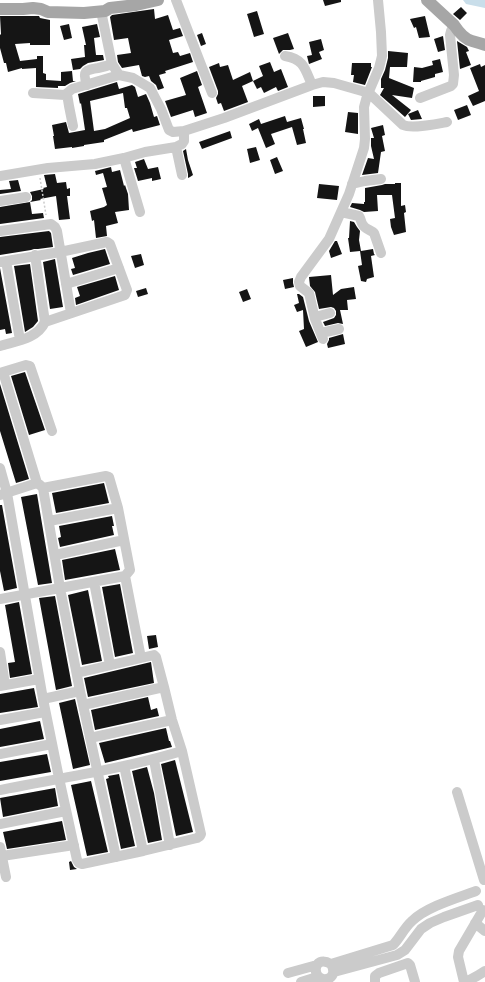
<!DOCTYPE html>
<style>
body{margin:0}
canvas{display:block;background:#fff}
</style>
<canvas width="485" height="982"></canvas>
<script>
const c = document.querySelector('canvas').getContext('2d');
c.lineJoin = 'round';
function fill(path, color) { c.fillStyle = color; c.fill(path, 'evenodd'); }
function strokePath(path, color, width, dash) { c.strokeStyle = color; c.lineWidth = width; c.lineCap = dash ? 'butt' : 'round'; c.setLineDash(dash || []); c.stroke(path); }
fill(new Path2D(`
 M463 0H485V8L466 4Z`), '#c9deea');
fill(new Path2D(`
 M323 0H341V2L325 6Z
 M461 7 467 13 460 20 453 14Z
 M154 9 155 19 168 15 173 30 180 28 183 36 169 40 173 53 178 52 180 56 190 53 193 62 165 71 166 73 159 75 164 88 158 90 156 85 151 81 149 76 145 77 142 76 139 65 122 68 118 62 117 55 131 53 128 38 114 40 110 17 112 15Z
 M257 11 264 34 254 37 247 14Z
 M0 16H39L40 18 50 20V45H30V43L15 44 20 61 37 59V56H43V73L46 74V80L61 81V72L72 71 73 81H76L70 83 65 86H58V88L36 87V68L22 69V68L8 72 6 63H4L0 48V35L1 34Z
 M425 16 430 37 419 38 416 27 414 28 410 19Z
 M69 24 72 38 64 40 60 26Z
 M97 24 100 37 94 38 96 55H103L104 60 88 63 83 66 80 69 73 70 71 59 85 57 84 45H86L82 27Z
 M202 33 206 44 201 46 197 35Z
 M288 33 294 49 290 50H283L279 54 273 38Z
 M443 36 445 50 438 52 434 39Z
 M321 39 324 50 319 52 322 59 309 64 307 56 312 55 309 42Z
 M457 41 467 47 469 51 466 52 471 65 460 69Z
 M388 51 408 53 407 67H390L389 78 414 88 412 98 392 95 411 110 405 117 380 95 384 88H381V79L385 70 388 58Z
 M440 59 443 72 435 74V77L421 81V82H413L414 67 422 68 433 65 432 61Z
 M270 62 274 72 281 69 288 87 278 91 276 87 264 93 261 87 257 89 253 81 263 76 259 66Z
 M219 63 220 67 228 65 233 80 250 72 253 81 242 86 248 102 224 111 221 103 218 104 216 98 218 94V91L209 67Z
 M352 63H371V67H372L365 85 353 82 354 75H351Z
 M480 64 481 67 485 65V101L473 106 468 96 479 91 470 68Z
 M197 71 202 85 198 87 207 113 195 117 193 110 171 117 165 101 186 95 180 78Z
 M117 82 119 89 132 85 135 87 138 97 146 94 150 103 154 117 157 116 160 125 133 132 132 129 104 140V142L84 145V146L72 148V147L55 149 53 136H54L52 125 66 122 69 133 85 130 81 103 80 104 78 94ZM123 93 125 108H127L130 118 105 129 94 131 90 101Z
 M313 96H325V106L313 107Z
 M467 105 471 115 458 120 454 110Z
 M418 110 422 119 411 120 408 114Z
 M348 112 358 113V134L345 132Z
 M285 116 287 122 301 118 304 129H303L306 143 297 145 292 127 271 134 275 144 266 148 258 128 252 131 249 124 259 119 261 124Z
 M383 125 385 135 382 136 385 151 381 152 378 173 362 175 368 158 374 159 371 146V138H374L371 128Z
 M230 131 232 138 202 149 199 142Z
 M256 147 260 160 250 163 247 149Z
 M186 149 188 160 193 175 190 177 188 178V174L183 151Z
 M277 157 283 171 275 174 270 160Z
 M144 159 148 169 158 167 161 179 152 181V178L138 181 134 168H137L135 162Z
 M111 167 112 172 120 170 124 186 125 185 128 194 129 210 115 212 118 223 106 226 107 236 96 238 94 220 92 221 90 211 104 207 107 205 102 188 107 187 103 173 96 175 95 171Z
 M55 174 57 183 66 182 67 189 70 188V196H67L70 219 59 220 56 196 40 199 41 200 30 202 32 214 43 213 44 218 0 224V207L30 202 32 200V196L30 192 44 189 43 188 47 187 44 175Z
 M18 180 21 191 0 194V190L11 189 9 181Z
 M395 183H401V206L405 205 406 212 404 213 406 232 394 235 391 227 390 219 395 218 392 195H377L378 211 364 212 360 210 350 207 352 203 364 204V202H365V188L382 185 385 184H395Z
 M319 184 339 186 337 200 317 198Z
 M350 221 354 222 357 227 360 231 359 240 361 251 373 249 374 254 375 255 371 256 374 277 367 279 366 282 361 281 358 266 362 265 360 251 350 252 348 238H349Z
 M49 231 51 233 53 247 38 249H34L31 250 0 255V237Z
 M335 241H337L342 254 331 258 329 251Z
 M105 249 110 264 73 275 71 269 75 268 72 258 88 253Z
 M141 254 144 265 135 268 131 256Z
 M55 259 63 307 50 309 43 262Z
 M30 264 38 321 33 327 25 332 14 266Z
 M0 268 12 333 6 334 5 329 0 330Z
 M331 275 333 295 341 289 354 287 356 299 347 300 348 310H340L343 324 338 323 325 326 323 322 334 318 336 315V311L334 308 331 307 319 309 315 292 310 286 309 277Z
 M115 276 119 290 76 305 75 298 80 296 77 287Z
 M293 278V283L294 287 285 289 283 280Z
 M146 288 148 294 138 297 136 291Z
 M247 289 251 299 243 302 239 292Z
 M297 294H299L303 297 309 321 318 342 306 347 299 331 304 329 303 310 297 312 294 305 299 303Z
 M343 334 345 344 328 348 327 344 329 340V338Z
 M25 372 45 430 29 435 11 376Z
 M0 384 29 479 16 483 0 431Z
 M104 483 109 503 56 513 52 493Z
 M37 494 52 583 38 585 21 497Z
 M0 505H2L17 588 4 591 0 571Z
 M112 516 114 526H112L114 535 60 547 58 538 61 537 59 526Z
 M115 549 120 570 65 580 62 560Z
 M120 584 133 653 115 657 102 587Z
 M88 590 102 661 82 665 68 595Z
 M55 596 72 686 56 690 39 598Z
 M19 602 32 674 10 678 8 663 15 662 5 605Z
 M156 635 158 647 149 649 147 636Z
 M151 662 154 683 88 697 84 678Z
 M34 688 38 707 0 713V694Z
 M148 697 151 710 157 708 159 716 95 730 91 710Z
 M75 699 90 765 73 769 59 703Z
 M40 721 44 739 0 747V729Z
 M166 728 169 741H170L172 747 105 763 99 743Z
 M47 754 51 772 0 781V762Z
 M175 760 193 832 176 836 161 764Z
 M147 767 154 793 162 840 148 843 132 771Z
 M119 774 135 846 121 849 106 779 109 778 108 776Z
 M91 781 108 852 87 856 71 785Z
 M55 788 58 806 3 817 0 798Z
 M62 821 66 840 7 849 3 832Z
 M71 861 74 867 77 869 70 870 69 862Z`), '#151515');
strokePath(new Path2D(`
 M40 178 46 215`), '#cbcbcb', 1.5, [2, 2]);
strokePath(new Path2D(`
 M176 0 212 93
 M101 11 112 64 119 75 133 78 150 88 161 109 169 130 173 132 184 131 224 118 312 85C305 69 304 59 285 56
 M87 85C82 71 85 70 98 68 103 67 107 66 112 64
 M312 85 323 82 334 83 369 93 403 125C412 129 436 124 447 122
 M33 93 65 95 72 89 119 75
 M67 94 69 106 73 126
 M420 98 451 86 453 84 454 75 450 35 451 31 454 25
 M176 147 182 175
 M124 158 140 212
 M0 176 48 168 95 164 124 158 145 152 176 147 182 144 184 141V131
 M352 184 365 181 381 179
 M0 201 26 197
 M341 212 359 216C361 219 361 223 363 225 365 229 371 230 374 233L381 253
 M0 231 51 224 55 227 57 231 71 313
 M6 261 20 340
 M0 262 60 252 107 242 110 244 127 290 125 295 45 322
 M66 284 119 268
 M315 317 330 313
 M321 333 339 329
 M323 339 315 319 309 293 300 286 299 282 301 277 329 239 349 194 364 148 365 139 364 107 367 96 379 68 382 56 381 32 378 0
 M0 346C16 341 37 339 45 322L35 255
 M3 372 26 365 30 366 52 431
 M0 373 3 372 37 483
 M0 468 7 493 43 699
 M0 495 37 483 40 485 43 488 60 588 80 691 116 857
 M49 521 118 508
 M55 555 124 540
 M94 582 110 665
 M0 599 125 576 130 570 118 508 109 477 106 476 43 488
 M0 652 5 685
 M141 658 154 655 156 657 164 687
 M77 673 141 658 125 576
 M0 686 39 679
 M80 691 43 699 59 778 77 860 79 863 82 864 143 851 197 838 200 836 201 834 182 751 172 720 164 687 83 705
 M0 720 45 712
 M90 738 172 720
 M0 754 52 744
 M154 760 170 845
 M124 766 143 851
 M0 790C61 778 122 769 182 751
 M457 792 484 880
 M0 824 66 811
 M0 847 6 877
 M2 856 74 845
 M475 923 485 931
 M331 964C334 969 335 977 327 979 311 982 312 953 331 964L393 945C400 938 404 928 412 921 426 907 457 898 476 891
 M334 972 397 955 405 950 421 929 430 923 444 917 478 905
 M288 973 317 965
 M301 982 317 977
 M375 982V976L379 973 408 963 410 965 415 982
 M464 982 458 957 459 951 483 910
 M466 982 477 976 485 971`), '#cbcbcb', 10);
strokePath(new Path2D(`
 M427 0 454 25C458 31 464 39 472 41 476 42 480 43 485 45
 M0 9H23L33 8 41 9 48 12 84 13 105 11 110 8 136 5 158 0`), '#a6a6a6', 12);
</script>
